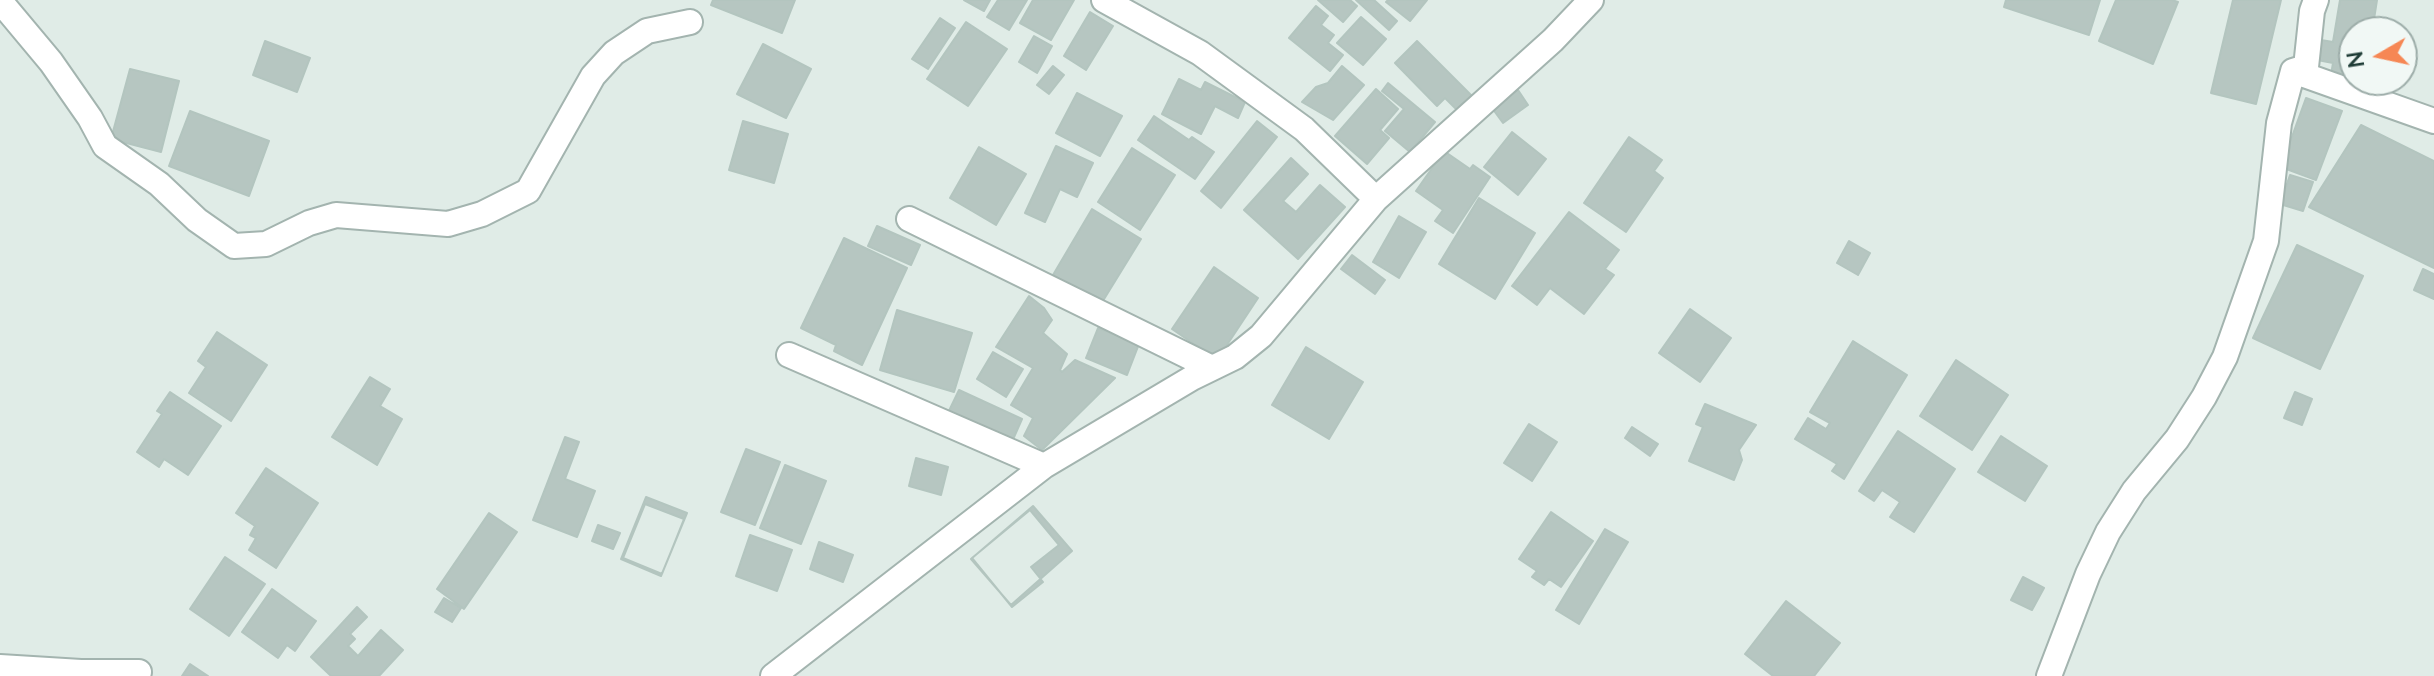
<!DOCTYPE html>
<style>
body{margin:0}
#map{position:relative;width:2434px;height:676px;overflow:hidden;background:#e0ece7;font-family:"Nunito Sans",sans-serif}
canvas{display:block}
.north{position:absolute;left:2338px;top:16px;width:80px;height:80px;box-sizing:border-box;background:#f1f8f5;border:2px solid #9dada9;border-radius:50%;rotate:261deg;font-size:22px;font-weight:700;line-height:32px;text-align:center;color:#203d37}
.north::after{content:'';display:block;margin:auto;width:28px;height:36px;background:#f68754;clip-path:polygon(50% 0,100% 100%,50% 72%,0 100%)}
</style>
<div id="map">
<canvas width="2434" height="676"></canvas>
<div class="north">N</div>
</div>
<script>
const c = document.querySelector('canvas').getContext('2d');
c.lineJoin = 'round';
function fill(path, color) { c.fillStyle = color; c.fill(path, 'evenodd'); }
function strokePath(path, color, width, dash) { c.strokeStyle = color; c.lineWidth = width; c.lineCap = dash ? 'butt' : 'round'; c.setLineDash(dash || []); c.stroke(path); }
const building = new Path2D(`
 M713 0H795L782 33 711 5Z
 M964 0H990L984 11Z
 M998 0H1027L1009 30 987 17Z
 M1033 0H1074L1051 40 1020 23Z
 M1318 0H1350L1357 6 1343 22Z
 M1356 0H1374L1397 21 1389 30Z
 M1388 0H1427L1410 21 1386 2Z
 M2006 0H2100L2089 35 2004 7Z
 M2116 0H2172L2178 2 2153 64 2099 41Z
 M2233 0H2281L2256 104 2211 93Z
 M2340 0H2377L2372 32H2354V79L2331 75 2333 63 2312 59 2315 39 2333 42Z
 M1316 6 1328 16 1321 25 1334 35 1328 43 1343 55 1330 71 1289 38Z
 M1090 12 1113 26 1086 70 1064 56Z
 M1361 17 1386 39 1363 65 1337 43Z
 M940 18 955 28 928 69 912 59Z
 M966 22 1007 49 968 106 927 79Z
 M1034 36 1052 46 1037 73 1019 62Z
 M265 41 310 58 297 92 253 75Z
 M1417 41 1472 96 1458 111 1445 98 1437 106 1395 63Z
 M763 44 811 69 786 118 737 94Z
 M1053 66 1064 75 1049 94 1037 85Z
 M1342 66 1364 85 1333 120 1302 102 1316 87 1328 83Z
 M130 69 179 81 161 152 111 139Z
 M1179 79 1201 90 1205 82 1245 102 1238 118 1215 106 1201 134 1162 114Z
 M1388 83 1435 122 1410 152 1385 131 1404 109 1382 91Z
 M1376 89 1398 109 1380 130 1389 138 1367 164 1335 136Z
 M1518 90 1528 105 1503 123 1492 108Z
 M1077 93 1122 116 1100 156 1056 133Z
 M2306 98 2342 111 2316 180 2281 167Z
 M190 111 269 141 249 196 169 166Z
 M1154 116 1189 140 1192 137 1214 152 1195 179 1138 140Z
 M743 121 788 134 774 183 729 170Z
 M1257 121 1277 137 1221 208 1201 191Z
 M2361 125 2434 161V268L2309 207Z
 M1512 132 1546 159 1518 195 1484 167Z
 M1629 137 1662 160 1654 171 1663 178 1626 232 1584 203Z
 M1056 146 1093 163 1077 197 1060 189 1045 222 1025 213Z
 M979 147 1026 174 996 225 950 198Z
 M1132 148 1175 175 1140 230 1098 202Z
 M1444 151 1470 169 1473 165 1490 177 1453 233 1435 221 1443 210 1416 191Z
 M1291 158 1308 174 1283 201 1296 212 1320 185 1345 207 1298 259 1244 210Z
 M2290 175 2313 182 2303 211 2280 204Z
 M1479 198 1535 233 1495 299 1439 264Z
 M1092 209 1141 239 1101 304 1053 275Z
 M1569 212 1619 250 1605 269 1614 275 1584 314 1550 288 1537 305 1512 286Z
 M1399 216 1426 232 1399 278 1373 262Z
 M877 226 920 245 911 265 868 246Z
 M844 238 907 268 862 365 834 351 836 345 801 328Z
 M1849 241 1870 253 1858 275 1837 263Z
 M2297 245 2363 276 2320 369 2253 338Z
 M1352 255 1385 280 1375 294 1341 269Z
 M1214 267 1258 298 1217 360 1172 329Z
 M2423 269 2434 274V299L2414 290Z
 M1029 296 1044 308 1052 320 1043 333 1067 354 1060 370 1062 372 1075 360 1115 378 1042 450 1024 436 1033 418 1011 405 1033 368 996 347Z
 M1690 309 1731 338 1700 382 1659 353Z
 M897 310 972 333 954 392 880 370Z
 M1098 328 1139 344 1127 375 1086 358Z
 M217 332 267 365 231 421 189 393 206 367 198 361Z
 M1853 341 1907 375 1844 479 1832 471 1837 464 1795 439 1808 418 1826 429 1830 423 1810 412Z
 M1306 347 1363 382 1329 439 1272 405Z
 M993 352 1023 369 1006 397 977 379Z
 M1956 360 2008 395 1972 450 1920 416Z
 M370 377 390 389 380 406 402 419 377 465 332 437Z
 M959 390 1022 419 1011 444 947 415Z
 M170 392 221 426 188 475 164 459 159 467 137 452 162 414 157 411Z
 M2295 392 2312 399 2302 425 2284 418Z
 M1705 404 1756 425 1739 450 1742 460 1734 480 1689 461 1703 427 1696 424Z
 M1529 424 1557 442 1532 481 1504 463Z
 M1632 427 1658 444 1650 456 1625 438Z
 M1898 431 1955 469 1914 532 1890 517 1900 502 1882 490 1874 501 1859 491Z
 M2001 436 2047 466 2025 501 1978 472Z
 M565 437 579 442 565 479 595 491 577 537 533 520Z
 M746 449 780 462 755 525 721 512Z
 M916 458 948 467 941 495 909 486Z
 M785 465 826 481 801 544 760 528Z
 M266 468 318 503 276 568 249 550 256 538 250 535 255 526 236 513Z
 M646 497 687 513 661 576 621 559Z
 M645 504 684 519 662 574 623 558Z
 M1033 506 1072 551 1011 605 971 559Z
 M1030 510 1059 545 1031 567 1043 582 1012 607 972 558Z
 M1551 512 1593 541 1561 587 1549 579 1544 585 1532 577 1537 571 1519 559Z
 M489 513 517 532 464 609 437 589Z
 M598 525 620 533 613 549 592 541Z
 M1605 529 1628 542 1579 624 1556 610Z
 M750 535 792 550 777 591 736 576Z
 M819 542 853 555 843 582 810 569Z
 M225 557 265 584 229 636 190 609Z
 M2023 577 2044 588 2032 610 2011 600Z
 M272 589 316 621 295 651 287 645 278 658 242 632Z
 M444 598 461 608 452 622 435 612Z
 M1786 601 1840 643 1814 676H1773L1745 654Z
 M357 607 367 617 350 634 355 639 348 646 358 656 381 630 403 650 379 676H331L311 657Z
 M190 664 208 676H182Z`);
fill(building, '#b6c6c1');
strokePath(building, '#b3c5bf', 2);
const street = new Path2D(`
 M1104 0 1200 53 1304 129 1376 199
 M0 1 51 62 90 118 105 146 159 184 197 220 234 246 266 244 309 223 336 215 448 224 482 214 528 191 593 76 614 53 647 31 690 22
 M2293 71 2434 121
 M2293 71 2306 67 2312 11 2316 0
 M909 219 1212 368
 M789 355 1044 466
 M0 667 81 672H139
 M773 676 1044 466 1192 378 1235 357 1261 336 1376 199 1553 40 1591 0
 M2049 676 2088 574 2108 532 2134 491 2177 439 2204 397 2225 357 2266 241 2279 123 2293 71`);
strokePath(street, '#a3b4af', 28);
strokePath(street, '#fff', 24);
</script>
